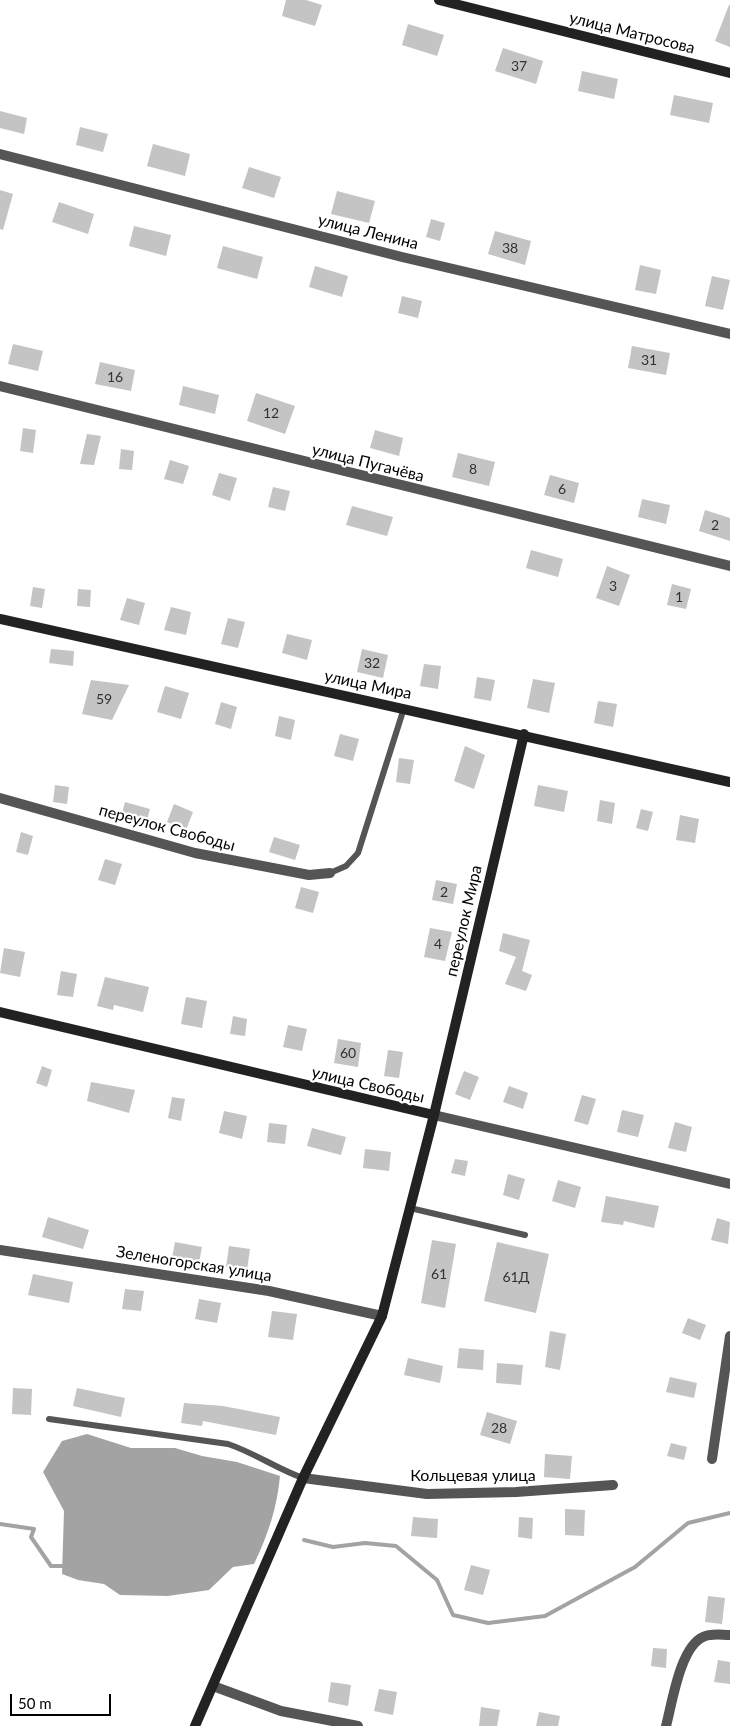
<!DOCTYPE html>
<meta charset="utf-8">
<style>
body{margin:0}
#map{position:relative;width:730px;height:1726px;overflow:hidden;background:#fff;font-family:Lato,sans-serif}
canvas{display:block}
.scale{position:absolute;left:10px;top:1694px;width:101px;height:22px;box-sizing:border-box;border:2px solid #000;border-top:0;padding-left:6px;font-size:15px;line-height:18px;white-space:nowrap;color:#000;-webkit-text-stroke:4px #fff;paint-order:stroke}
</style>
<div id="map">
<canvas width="730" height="1726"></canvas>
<div class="scale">50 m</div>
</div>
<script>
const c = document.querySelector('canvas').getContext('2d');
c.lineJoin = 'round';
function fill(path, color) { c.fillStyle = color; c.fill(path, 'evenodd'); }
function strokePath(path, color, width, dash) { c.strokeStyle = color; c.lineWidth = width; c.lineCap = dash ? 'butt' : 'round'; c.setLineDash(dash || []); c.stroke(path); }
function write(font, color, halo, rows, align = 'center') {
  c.font = font + ' Lato,sans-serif'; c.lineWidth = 4.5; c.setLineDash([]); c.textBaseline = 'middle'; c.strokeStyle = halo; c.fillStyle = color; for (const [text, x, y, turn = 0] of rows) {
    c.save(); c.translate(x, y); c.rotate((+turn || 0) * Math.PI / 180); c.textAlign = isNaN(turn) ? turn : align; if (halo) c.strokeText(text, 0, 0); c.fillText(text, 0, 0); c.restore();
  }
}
fill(new Path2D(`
 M87 1434 131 1448H175L202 1456 237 1462 280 1476C277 1508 268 1535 254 1564L233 1567 209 1590 168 1596 120 1595 104 1584 78 1580 62 1574 64 1511 43 1472 62 1441Z`), '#a3a3a3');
strokePath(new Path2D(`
 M0 1524 34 1529 31 1537 51 1566H68
 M304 1540 333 1547 365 1543 396 1546 437 1580 453 1615 488 1623 545 1616 635 1567 688 1523 730 1513`), '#a3a3a3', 4);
fill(new Path2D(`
 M286 0H306L322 5 315 26 282 16Z
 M729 5H730V47L715 41Z
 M408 24 444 35 437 56 402 45Z
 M503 48 543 61 536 84 495 71Z
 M582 71 618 79 614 99 578 91Z
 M674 95 713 103 709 123 670 115Z
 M0 111 27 118 24 134 0 128Z
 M80 127 108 134 103 152 76 145Z
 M153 144 190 154 185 176 147 166Z
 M249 167 281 177 274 198 242 188Z
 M0 190 13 194 3 230 0 229Z
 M337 191 375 201 369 223 331 214Z
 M59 202 94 214 88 234 52 222Z
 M431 219 445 223 440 241 426 237Z
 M134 226 171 235 166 256 129 246Z
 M495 231 531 241 525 265 488 254Z
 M223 246 263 257 257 279 217 268Z
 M640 265 661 270 656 294 635 290Z
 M315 266 348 276 342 297 309 287Z
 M712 276 730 280 723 310 705 306Z
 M402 296 422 301 418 318 398 313Z
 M13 344 43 351 38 371 8 364Z
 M632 346 670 353 666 375 628 368Z
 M100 362 135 370 131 391 95 384Z
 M183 386 219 395 215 414 179 405Z
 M256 393 295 406 285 434 247 421Z
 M23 428 36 430 33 453 20 451Z
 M375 430 403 438 399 456 370 448Z
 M87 434 101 436 94 465 80 464Z
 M121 449 134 451 132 470 119 469Z
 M458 453 495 462 489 486 452 477Z
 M170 460 189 466 183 484 164 479Z
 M219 473 237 478 230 501 212 495Z
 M550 475 579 483 574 503 544 495Z
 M273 487 290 491 285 511 268 507Z
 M642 499 670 505 666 524 638 517Z
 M352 506 393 517 387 536 346 525Z
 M705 510 730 518V541L699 531Z
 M531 550 563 559 558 577 526 568Z
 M607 566 630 575 619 606 596 598Z
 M672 584 691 589 686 609 667 605Z
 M33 587 45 589 42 608 30 606Z
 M78 589 91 590 90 607 77 606Z
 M127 598 145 603 139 625 120 620Z
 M171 607 191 612 186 635 164 630Z
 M228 618 245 622 238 648 221 644Z
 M287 634 312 640 307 660 282 653Z
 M51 649 74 651 73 666 49 663Z
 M362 649 388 655 383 678 357 672Z
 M424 664 441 666 438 689 420 686Z
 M477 677 495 680 491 701 474 698Z
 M533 679 555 683 549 713 527 708Z
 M91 680 129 685 112 720 82 714Z
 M165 686 189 693 181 719 157 712Z
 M598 701 617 704 613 727 594 723Z
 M221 702 237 707 231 729 215 724Z
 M279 716 295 720 291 740 275 736Z
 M340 734 359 739 353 761 334 756Z
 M465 746 485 755 474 789 454 781Z
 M399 758 414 760 410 784 396 782Z
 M55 785 69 787 67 804 53 802Z
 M538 785 568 791 564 812 534 806Z
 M600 800 615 803 612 824 597 821Z
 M125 802 150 809 146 824 121 817Z
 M174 804 193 812 186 830 167 822Z
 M641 809 653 812 648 831 636 828Z
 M680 815 699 819 695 843 676 840Z
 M21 832 33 836 28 855 16 852Z
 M274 837 300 845 295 860 269 852Z
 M105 859 122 864 115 885 98 880Z
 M436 880 457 884 453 904 432 900Z
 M301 887 319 892 313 913 295 908Z
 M430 928 452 932 445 961 424 957Z
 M503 933 530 940 522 971 532 975 526 991 505 984 516 957 499 951Z
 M4 948 25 952 20 977 0 973Z
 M61 971 77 974 73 997 57 995Z
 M105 977 149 987 143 1012 114 1005 113 1010 97 1006Z
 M186 997 207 1001 202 1028 181 1024Z
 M233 1016 247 1019 245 1036 230 1034Z
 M288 1025 307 1029 302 1051 283 1047Z
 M338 1039 361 1043 358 1067 334 1063Z
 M388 1050 403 1052 399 1078 384 1076Z
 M42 1066 52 1070 47 1087 36 1083Z
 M464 1071 479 1077 470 1100 455 1094Z
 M91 1082 135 1090 129 1113 87 1101Z
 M509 1086 528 1093 523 1109 503 1102Z
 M582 1095 596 1099 588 1125 574 1121Z
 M172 1097 185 1099 181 1121 168 1118Z
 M622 1110 644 1115 638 1137 617 1132Z
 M224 1111 247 1116 242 1139 219 1133Z
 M675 1122 692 1127 686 1152 668 1148Z
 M269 1123 287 1125 285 1144 267 1142Z
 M312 1128 346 1137 341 1155 307 1146Z
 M365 1149 391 1152 389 1171 363 1168Z
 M455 1159 468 1161 465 1176 451 1173Z
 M508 1174 525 1179 519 1200 503 1195Z
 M558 1180 581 1187 575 1208 552 1201Z
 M606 1196 659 1206 654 1228 624 1221 623 1225 601 1222Z
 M48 1217 89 1230 83 1249 42 1237Z
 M717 1218 730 1222 728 1244 711 1240Z
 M432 1240 456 1244 445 1308 421 1303Z
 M175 1242 202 1247 199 1263 172 1258Z
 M497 1242 549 1254 536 1313 484 1301Z
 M229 1246 250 1249 247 1270 226 1267Z
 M33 1274 73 1282 69 1303 28 1295Z
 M125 1289 144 1291 141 1311 122 1309Z
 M199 1299 221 1303 217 1323 195 1319Z
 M272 1311 297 1314 293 1340 268 1337Z
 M688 1318 706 1325 700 1340 682 1333Z
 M550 1331 566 1334 560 1370 545 1367Z
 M459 1348 484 1350 483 1370 457 1368Z
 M408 1358 443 1366 440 1383 404 1375Z
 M497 1363 523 1365 521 1385 496 1383Z
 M670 1377 697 1383 694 1398 666 1392Z
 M13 1388 32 1389 31 1415 12 1414Z
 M77 1388 125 1398 121 1417 73 1406Z
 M184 1403 223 1406 280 1417 276 1435 203 1421 202 1426 181 1423Z
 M487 1412 517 1421 510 1444 480 1435Z
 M671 1443 687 1447 684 1460 667 1456Z
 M545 1454 572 1456 570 1479 544 1477Z
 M565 1509 585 1510 584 1536 565 1535Z
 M413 1517 438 1519 437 1538 411 1536Z
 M519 1517 533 1518 532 1539 518 1537Z
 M471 1565 490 1570 483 1595 464 1590Z
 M708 1596 725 1598 722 1624 705 1622Z
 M653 1648 667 1649 666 1668 651 1666Z
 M718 1660 730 1662V1684L714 1682Z
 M331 1682 351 1685 348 1706 328 1702Z
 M379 1689 397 1692 393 1715 374 1711Z
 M481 1707 500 1710 497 1726H479Z
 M539 1712 560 1716 558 1726H536Z`), '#c4c4c4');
strokePath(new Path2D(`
 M330 873 346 866 358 853 404 708
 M410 1208 525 1235
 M49 1419 228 1444C255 1453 277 1469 303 1478`), '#555', 6);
strokePath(new Path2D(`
 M0 154 402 257 730 334
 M0 386 730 566
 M0 798 195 853 309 875 330 873
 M434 1115 730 1184
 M0 1250 269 1291 382 1316
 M712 1459 730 1336
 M303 1478 427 1494 516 1492 613 1485
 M213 1686 281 1711 358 1726
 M666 1726C672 1704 680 1647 703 1637 711 1633 721 1635 730 1635`), '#555', 10);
strokePath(new Path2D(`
 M439 0 730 73
 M0 619 730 782
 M0 1012 434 1115
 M195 1726 303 1478 382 1316 434 1115 524 734`), '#222', 10);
write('14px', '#313131', null, [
 ["37",519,66],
 ["38",510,248],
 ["31",649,360],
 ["16",115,377],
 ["12",271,413],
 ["8",473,469],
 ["6",562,489],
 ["2",715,525],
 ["3",613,586],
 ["1",679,597],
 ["32",372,663],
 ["59",104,699],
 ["2",444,892],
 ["4",438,944],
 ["60",348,1053],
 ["61",439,1274],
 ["61Д",516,1277],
 ["28",499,1428]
]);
write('16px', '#000', '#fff', [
 ["улица Матросова",632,33,14],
 ["улица Ленина",368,232,14],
 ["улица Пугачёва",368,463,14],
 ["улица Мира",368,685,12],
 ["переулок Свободы",167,828,15],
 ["переулок Мира",464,921,-77],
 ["улица Свободы",368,1085,13],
 ["Зеленогорская улица",194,1264,9],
 ["Кольцевая улица",473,1476]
]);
</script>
